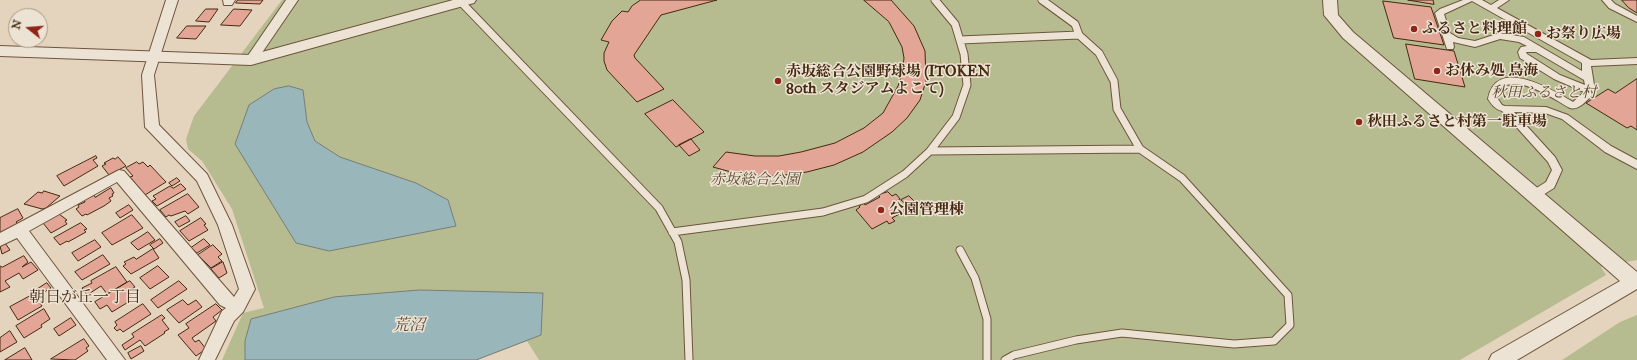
<!DOCTYPE html>
<meta charset="utf-8">
<style>
body{margin:0}
#map{position:relative;width:1637px;height:360px;overflow:hidden;background:#e4d4bd;font-family:"IM FELL Great Primer",serif}
canvas{display:block}
.north{position:absolute;left:8px;top:8px;width:40px;height:40px;box-sizing:border-box;background:#ede3d4;border:1px solid #aa9986;border-radius:50%;rotate:287deg;font-size:11px;font-weight:700;line-height:16px;text-align:center;color:#462911}
.north::after{content:'';display:block;margin:auto;width:14px;height:18px;background:#8f2418;clip-path:polygon(50% 0,100% 100%,50% 72%,0 100%)}
</style>
<div id="map">
<canvas width="1637" height="360"></canvas>
<div class="north">N</div>
</div>
<script>
const context = document.querySelector('canvas').getContext('2d');
context.lineJoin = 'round';
function fillPath(path, color) { context.fillStyle = color; context.fill(path, 'evenodd'); }
function strokePath(path, color, width, dash) { context.strokeStyle = color; context.lineWidth = width; context.lineCap = dash ? 'butt' : 'round'; context.setLineDash(dash || []); context.stroke(path); }
function write(font, color, halo, rows, align = 'center') {
  context.font = font + ' "IM FELL Great Primer","Noto Serif JP",serif'; context.lineWidth = 3; context.setLineDash([]); context.textBaseline = 'middle'; context.strokeStyle = halo; context.fillStyle = color; for (const [text, x, y, turn = 0] of rows) {
    context.save(); context.translate(x, y); context.rotate((+turn || 0) * Math.PI / 180); context.textAlign = isNaN(turn) ? turn : align; if (halo) context.strokeText(text, 0, 0); context.fillText(text, 0, 0); context.restore();
  }
}
fillPath(new Path2D(`
 M282,0H1637V260L1601,267L1606,275L1460,360H539L527,341L477,360H222L243,313L264,308L232,209L202,161L188,149L186,139L194,116Z
 M1637,315V360H1562L1620,322Z`), '#b6bc90');
const water = new Path2D(`
 M289,86L303,90L307,122L315,141L340,157L416,183L448,200L456,226L329,251L296,243L235,144L249,105L274,89Z
 M420,290L543,293L541,335L476,360H245V341L251,319L334,297Z`);
fillPath(water, '#99b6bb');
strokePath(water, '#787e77', 1);
const building = new Path2D(`
 M238,0H263L260,4L236,3Z
 M641,0H717L661,15L634,55L635,58L664,89L637,102L607,70L604,61V53L609,42L601,40L612,21L622,11L628,12L632,6Z
 M864,0H891L914,26L925,51L926,81L920,100L907,118L892,132L863,152L834,165L807,172L777,176L742,175L713,167L726,152L755,156H779L801,152L835,143L864,128L883,113L898,86L902,75L904,58L902,47L889,22Z
 M1408,0H1433L1434,4Z
 M1622,0H1637V13L1629,8Z
 M1383,1L1431,7L1444,45L1394,38Z
 M206,9H218L209,22L196,21Z
 M234,9L252,10L240,26L221,25Z
 M187,26H206L196,39L177,38Z
 M1406,44L1454,51L1465,87L1415,79Z
 M1637,79V130L1631,126L1627,128L1586,103L1608,89L1615,93Z
 M673,100L704,132L676,147L645,114Z
 M691,139L700,150L689,156L679,145Z
 M96,156L97,158L93,160L98,166L64,186L57,176Z
 M118,157L126,166L109,175L102,166L106,164L104,163L113,158L115,159Z
 M137,162L139,164L143,162L148,167L150,165L166,182L145,195L130,177L133,176L126,168Z
 M177,178L180,181L172,186L169,183Z
 M181,184L186,189L157,206L152,201L156,199L153,196L170,186L173,188Z
 M111,188L114,193L112,194L113,196L109,198L111,201L104,206L87,215L86,214L82,216L76,209L79,207L78,205L85,202L84,200L94,195L95,197Z
 M44,191L60,196L46,208L42,209L24,204L38,192L42,193Z
 M888,192L892,196L896,194L900,199L896,201L905,211L892,218L895,221L889,224L887,221L872,229L856,210L860,207L859,206L864,203L865,205L880,197L878,195Z
 M188,194L199,207L188,214L185,211L171,216L169,215L166,217L160,210Z
 M909,196L916,203L909,207L901,200Z
 M129,205L133,210L120,218L116,213Z
 M18,209L23,218L16,222L18,224L0,233V218Z
 M59,214L67,220L65,221L67,224L51,233L43,223Z
 M132,215L143,228L112,245L102,233Z
 M186,216L190,221L179,227L175,222Z
 M201,218L206,224L204,225L208,230L189,241L180,231Z
 M81,223L87,229L84,230L86,232L68,242L67,241L60,245L54,238Z
 M148,232L155,240L138,250L131,243Z
 M160,239L163,243L154,249L150,245Z
 M204,239L210,245L197,253L191,248Z
 M95,240L101,247L78,261L72,253Z
 M5,243L10,250L2,254L0,246Z
 M213,245L222,254L218,257L222,261L211,268L198,255Z
 M153,249L159,258L131,274L123,266L126,264L124,262L134,257L136,259Z
 M103,255L110,264L82,280L75,272Z
 M24,256L28,262L22,267L31,262L38,270L23,279L19,273L5,281L10,287L0,292V266L2,267Z
 M223,262L227,273L219,278L211,269Z
 M158,266L169,277L150,289L140,278Z
 M116,267L127,282L107,294L101,286L87,295L82,288L92,283L91,281Z
 M130,281L135,287L127,292L131,296L127,298L130,301L112,312L107,305L100,309L95,302Z
 M179,281L187,289L158,308L151,300Z
 M47,283L51,288L39,295L36,290Z
 M34,294L42,306L18,320L10,307Z
 M183,300L188,305L196,300L202,307L179,323L167,310Z
 M143,304L151,314L123,332L120,329L117,331L114,328L117,325L115,322Z
 M216,304L222,310L213,317L216,321L192,338L195,342L199,340L206,349L196,356L178,335L189,328L186,324Z
 M44,309L50,319L41,325L42,327L24,338L16,326Z
 M162,315L165,318L162,320L169,329L164,332L165,333L145,346L140,340L125,350L122,345L134,337L132,334Z
 M71,318L76,325L59,336L54,329Z
 M10,331L17,342L0,352V338Z
 M84,339L89,346L86,348L88,351L75,360L51,359Z
 M141,346L144,351L131,359L128,353Z
 M25,348L32,360H5Z`);
fillPath(building, '#e3a595');
strokePath(building, '#462911', 1);
const service = new Path2D(`
 M1042,0L1075,24L1079,35L1099,53L1114,81L1117,109L1140,149
 M461,2L659,208L678,242L686,280L689,360
 M960,40L1079,35
 M930,151L956,117L967,85L964,54L955,24L935,0
 M672,232L823,212L866,199L905,174L930,151L1140,149L1182,178L1288,295L1290,325L1274,341L1234,344L1122,333L1076,340L1014,355L1005,360
 M960,250L975,278L987,319V360`);
const pedestrian = new Path2D(`
 M1463,0H1482L1491,5L1499,0H1509L1497,8L1591,60L1637,58V64L1591,66L1595,91C1589,98 1580,111 1570,108C1551,98 1523,76 1501,87L1498,99L1502,105L1505,106L1546,107L1568,115L1611,146L1637,160V169L1605,152L1562,119L1545,113L1514,112L1555,157L1562,170L1554,188L1538,198H1530L1529,195L1530,192L1546,182L1552,170L1548,162L1502,111C1495,109 1492,105 1488,99C1496,56 1551,89 1573,102L1584,92L1554,79L1520,58L1518,52L1521,47L1527,46L1519,42L1500,39L1475,47L1453,42L1454,47L1453,49H1447L1435,13L1440,9ZM1472,1L1582,63V71L1524,37L1500,33L1475,41L1458,38L1450,33L1444,14ZM1526,52H1536L1584,80L1585,85L1560,75L1527,54Z
 M1602,0H1611L1615,4L1637,16V22L1609,8Z`);
const minor = new Path2D(`
 M166,0H178L154,75L159,125L207,174L232,225L255,289L243,312L234,321L215,360H199L222,311L226,308L220,305L117,182L29,231L125,360H107L17,238L0,246V233L119,170L124,171L234,297L239,289L218,225L197,181L145,127L142,75Z
 M223,0H235L232,5H224Z
 M286,0H298L255,63H247L245,60L247,57Z`);
const tertiary = new Path2D(`
 M453,0H476L474,3L251,65L0,56V46L251,55Z
 M1323,0H1337L1338,15L1353,32L1637,272V289L1517,360H1489L1492,354L1620,281L1343,38L1324,15Z`);
strokePath(service, '#6e543c', 9);
strokePath(pedestrian, '#6e543c', 2);
strokePath(minor, '#6e543c', 2);
strokePath(tertiary, '#6e543c', 2);
strokePath(service, '#ede3d4', 7);
fillPath(pedestrian, '#ede3d4');
fillPath(minor, '#ede3d4');
fillPath(tertiary, '#ede3d4');
for (const [x, y, r, color] of [
 [1414,29,4,"#8f2418"],
 [1538,34,4,"#8f2418"],
 [1437,71,4,"#8f2418"],
 [778,81,4,"#8f2418"],
 [1359,122,4,"#8f2418"],
 [881,210,4,"#8f2418"]
]) { const dot = new Path2D(); dot.arc(x, y, r, 0, 2 * Math.PI); context.fillStyle = color; context.fill(dot); strokePath(dot, '#ede3d4', 1.5); }
write('bold 15px', '#462911', '#ede3d4', [
 ["ふるさと料理館",1422,29],
 ["お祭り広場",1546,34],
 ["お休み処 鳥海",1445,71],
 ["赤坂総合公園野球場 (ITOKEN",786,72],
 ["80th スタジアムよこて)",786,89],
 ["秋田ふるさと村第一駐車場",1367,122],
 ["公園管理棟",889,210]
], 'left');
write('italic 15px', '#5c462a', '#ede3d4', [
 ["秋田ふるさと村",1544,93],
 ["赤坂総合公園",755,180]
]);
write('16px', '#462911', '#ede3d4', [
 ["朝日が丘一丁目",85,298]
]);
write('italic 16px', '#5b4c3c', '#ede3d4', [
 ["荒沼",409,326]
]);
</script>
